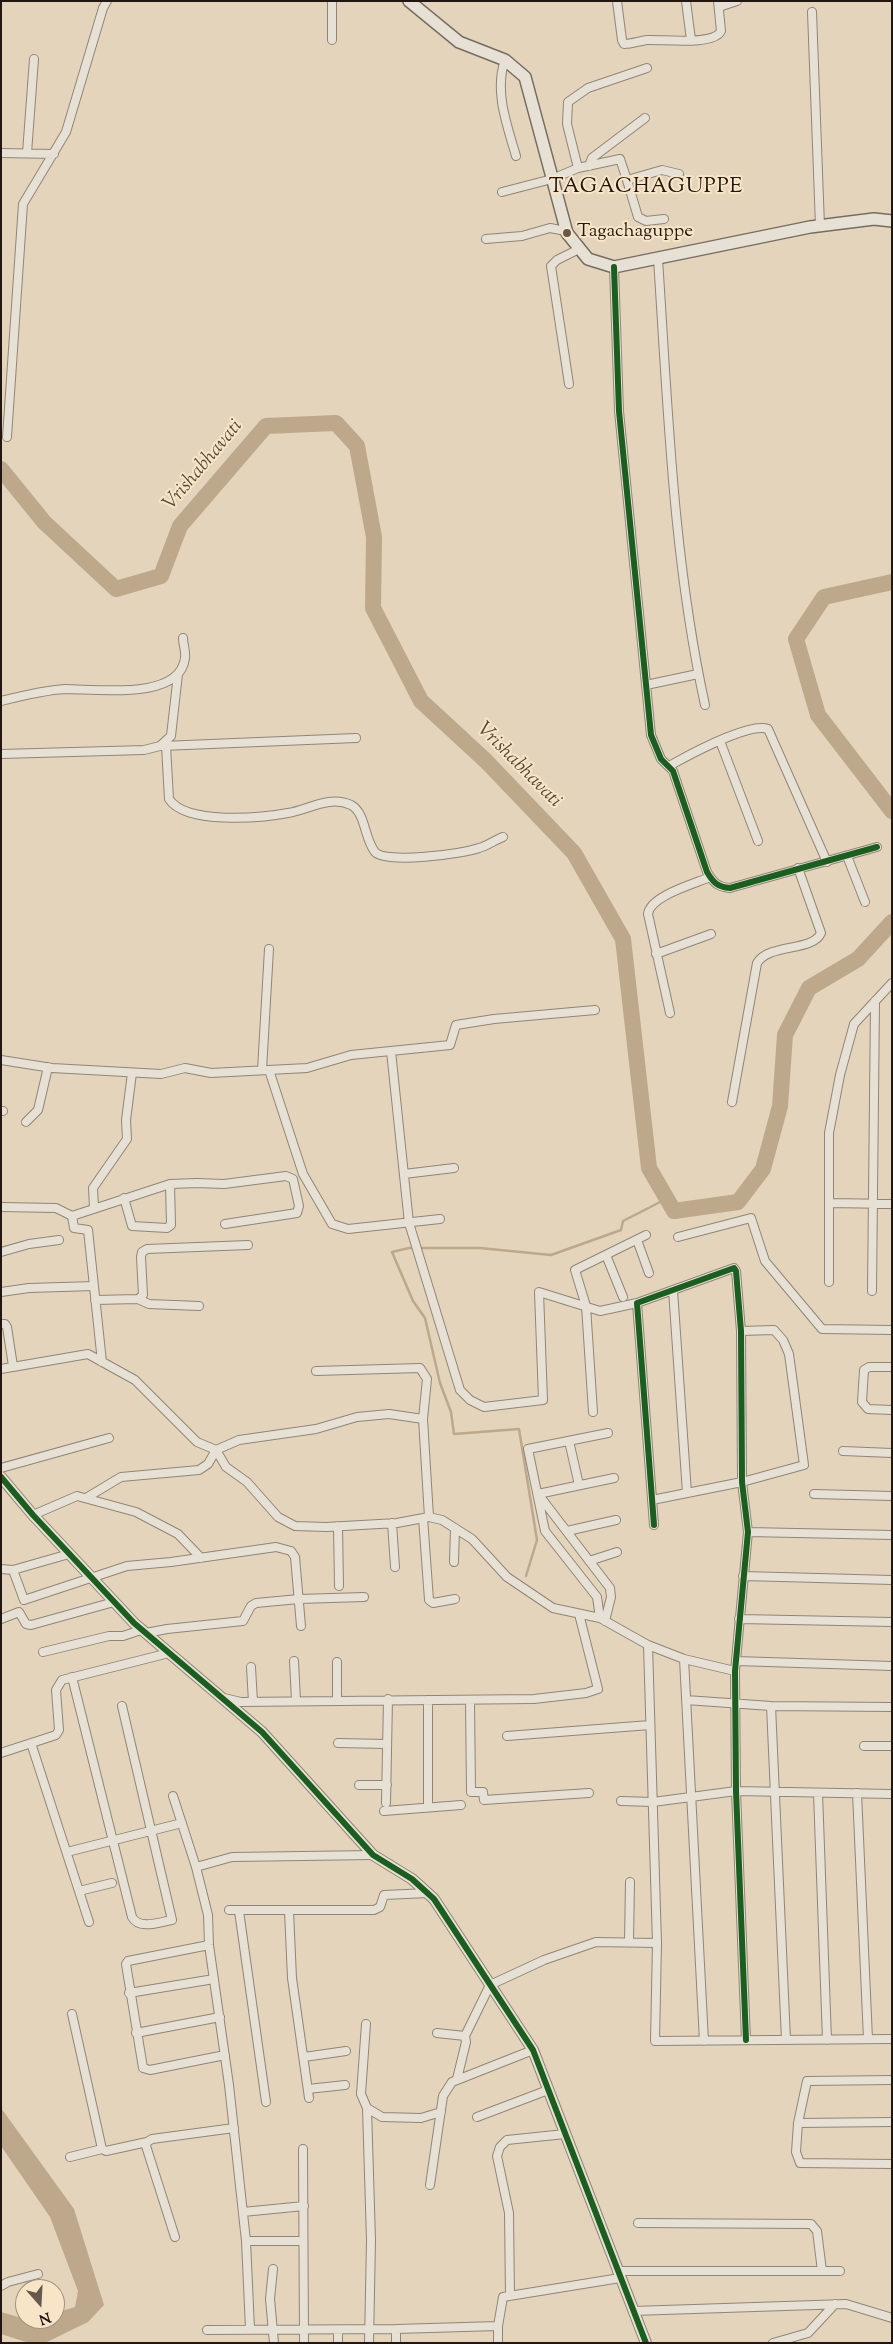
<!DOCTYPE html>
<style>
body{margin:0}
#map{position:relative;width:893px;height:2344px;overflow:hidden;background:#e3d4bb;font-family:"Sorts Mill Goudy",serif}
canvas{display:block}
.frame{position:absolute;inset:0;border:2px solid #221610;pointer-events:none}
.north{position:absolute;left:15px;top:2279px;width:50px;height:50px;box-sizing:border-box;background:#f8e5c8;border:1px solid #a2927e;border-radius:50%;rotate:161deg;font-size:14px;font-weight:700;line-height:20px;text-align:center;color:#221610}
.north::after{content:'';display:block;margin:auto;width:18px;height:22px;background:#66584c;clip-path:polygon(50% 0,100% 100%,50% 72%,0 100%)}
</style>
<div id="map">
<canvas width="893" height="2344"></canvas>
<div class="frame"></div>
<div class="north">N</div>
</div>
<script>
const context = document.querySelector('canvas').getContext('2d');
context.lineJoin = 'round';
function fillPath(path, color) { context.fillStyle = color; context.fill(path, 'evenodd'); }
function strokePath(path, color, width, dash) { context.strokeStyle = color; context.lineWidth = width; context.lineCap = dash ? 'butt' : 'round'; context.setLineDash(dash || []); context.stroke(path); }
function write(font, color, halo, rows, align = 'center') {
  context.font = font + ' "Sorts Mill Goudy",serif'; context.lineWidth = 4; context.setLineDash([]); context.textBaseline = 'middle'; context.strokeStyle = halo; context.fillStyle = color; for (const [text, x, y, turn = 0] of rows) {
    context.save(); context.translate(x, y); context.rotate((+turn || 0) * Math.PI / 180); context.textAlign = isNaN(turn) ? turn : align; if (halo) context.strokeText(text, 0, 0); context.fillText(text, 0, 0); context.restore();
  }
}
fillPath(new Path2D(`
 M1,2108L74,2209L104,2305L88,2322L45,2343H29L1,2334V2312L25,2319H55V2313L75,2307L78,2291L50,2217L1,2146Z`), '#bda88b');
strokePath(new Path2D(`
 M526,1576L537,1540L519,1429L454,1434L451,1412L440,1383L425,1318L413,1301L392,1252L409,1248H480L551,1255L621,1230L623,1221L666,1199`), '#bda88b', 2.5);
strokePath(new Path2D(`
 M1,469L44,522L116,589L161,576L180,526L266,426L336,423L357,446L374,537L373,608L421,701L486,761L574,853L623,939L649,1168L674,1211L738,1202L763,1169L780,1106L785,1035L809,988L858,959L892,922
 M892,582L824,597L796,639L818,715L892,811`), '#bda88b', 16);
const minor = new Path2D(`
 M332,1V40
 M617,1L622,40L624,44C632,44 639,41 647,40C662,39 714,46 721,31L718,1
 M686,1L691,40
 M719,7L737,1
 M812,12L820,226
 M505,60C494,91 507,125 516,156
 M1,153L54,154
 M27,153L34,59
 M589,166L592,158L645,118
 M578,168L620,159L627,180L662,170L679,174
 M627,180L638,217L646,221L664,219
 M502,192L552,179L578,168L567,124L568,102L588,88L647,68
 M486,239L522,236L550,228L566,231
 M658,259C668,409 673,559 705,705
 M614,267L619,411L651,735L661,759L673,771L707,872C713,882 717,887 730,888L877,847
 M569,384L551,266L557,260L579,249
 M7,437L23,204L66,132L103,8L107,1
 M646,685L698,674
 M1,701C21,696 45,690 65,689C96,689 180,701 185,658C186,652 183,644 183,638
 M720,741L758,841
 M162,746L356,738
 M166,746L169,799C186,825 261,818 288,813C308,810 329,795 351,805C366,813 364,839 375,852C385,864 463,854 479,848C487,846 495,840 503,837
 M1,754L144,750L160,746L171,736L178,674
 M669,766C687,756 749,722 768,729L827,862
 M847,856L865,902
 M656,954L711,934
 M670,1013L648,914C650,896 694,884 710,877
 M391,1051L409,1223L460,1390L470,1400L484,1407L543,1400L539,1292L600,1311L637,1303
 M1,1060L52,1068L161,1074L185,1068L211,1073L307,1068L351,1055L450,1045L456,1025L494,1019L595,1010
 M262,1070L269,949
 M269,1070L303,1174L332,1224L348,1229L440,1219
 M732,1102L757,963C769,943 813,952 821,933L798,868
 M1,1111H3
 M26,1122L38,1110L48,1067
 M404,1174L454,1168
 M124,1198L132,1226L167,1228L171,1225L170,1184
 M829,1203L892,1204
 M1,1207L56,1208L72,1216
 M94,1208L93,1188L127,1139L126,1120L132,1073
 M678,1237L751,1218L765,1261L822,1329L892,1330
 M637,1240L649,1273
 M1,1252L29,1244L59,1240
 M606,1255L623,1297
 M829,1282V1133L840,1075L854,1024L892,983
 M673,1290L687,1493
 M872,1291L875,1001
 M1,1292L29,1288L94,1286
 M138,1299L149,1304L199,1306
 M95,1300L138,1299L143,1295L141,1257L142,1252L147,1249L248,1245
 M1,1324H5L7,1327L13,1366
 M102,1362L88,1230L74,1228L72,1216L170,1184L197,1183L224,1184L286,1176L293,1179L299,1206L297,1213L225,1224
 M892,1367H869L864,1370L862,1402L868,1409L892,1410
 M1,1369L88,1354L135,1380L197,1442L216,1450L226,1467L247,1482L278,1517L295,1526L326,1527L397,1523L429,1517L442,1520L472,1539L507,1577L553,1608L600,1618L648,1645L684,1659L735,1671
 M316,1371L420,1368L427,1379L423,1419
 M593,1412L586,1306L575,1270L646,1235
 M569,1441L579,1485
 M843,1451L892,1453
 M1,1468L109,1438
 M814,1494L892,1496
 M86,1498L121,1477L199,1470L208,1464L216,1450L239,1440L316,1429L357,1417L389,1414L423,1419L429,1517
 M652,1500L742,1482L804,1465L789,1354L783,1340L774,1330L741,1331
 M33,1515L77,1496L136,1512L178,1534L201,1558
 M423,1518L429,1600L433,1603L455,1599
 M392,1523L395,1567
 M654,1525L637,1303L734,1268L736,1271L741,1331L742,1482L748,1532L735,1671L736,1791L746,2040
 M338,1526L339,1586
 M567,1531L616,1520
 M748,1532L892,1535
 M69,1554L13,1570L24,1600L127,1566L171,1562L276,1547L291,1551L295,1557L301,1626
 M589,1561L617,1552
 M454,1562L455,1528
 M1,1569L13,1570
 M743,1576L892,1580
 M600,1618L597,1597L545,1531L528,1449L608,1433
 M1,1619L19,1612L26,1624L31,1625L114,1602
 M739,1619L892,1622
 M605,1621L611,1597L610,1588L538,1494L614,1478
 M146,1633L167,1629L243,1621L251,1606L256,1603L299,1599L364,1597
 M648,1645L657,1943L655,2041L892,2039
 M43,1652L109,1636H123L141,1630
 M684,1659L704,2041
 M294,1661L296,1701
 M736,1661L892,1666
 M337,1662V1700
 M251,1667L253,1702
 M72,1677L132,1917C139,1930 160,1922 172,1920L122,1706
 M224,1698L241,1702L534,1699L586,1693L598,1689L579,1614
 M428,1700V1807
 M470,1700L471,1792H483L484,1800L589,1793
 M686,1700L771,1706L892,1707
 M771,1706L786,2040
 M507,1736L650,1725
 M31,1743L89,1922
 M338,1743L387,1744
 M864,1746H892
 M1,1753L56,1735L59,1730L56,1690L62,1680L169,1653
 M359,1785H387
 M818,1793L827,2040
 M857,1793L868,2039
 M173,1796L196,1867
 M621,1801L653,1802L736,1791L892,1794
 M386,1803L388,1699
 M384,1811L461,1805
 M67,1852L182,1823
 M79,1891L112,1883
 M229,1910H374L380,1907L384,1895L428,1893
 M239,1911L266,2102
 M289,1911L292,1978L309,2098
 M629,1942L630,1882
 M209,1945L128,1961L126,1964L143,2068L150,2070L225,2055
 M129,1993L214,1979
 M72,2014L102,2149L106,2151L147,2142
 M366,2024L361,2094L367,2108L371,2240L369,2343
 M136,2033L220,2017
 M437,2033L465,2036L466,2042L457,2079
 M465,2036L490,1985L544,1960L596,1942L657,1943
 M304,2057L346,2051
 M892,2080L807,2081L798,2123L892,2122
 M308,2089L345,2085
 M367,2108L382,2117L421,2118L441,2112
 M477,2117L548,2090
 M798,2123L796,2152L800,2163L892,2164
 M303,2149L304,2343
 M70,2157L102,2149
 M430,2185L443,2096L452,2082L533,2050
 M243,2212L304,2206
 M638,2223L811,2224L817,2231L822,2271
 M175,2237L146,2146L147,2142L152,2139L234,2128
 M246,2241H303
 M273,2269L270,2299L274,2343
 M617,2271H840
 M1,2286L8,2282L38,2274
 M510,2296L509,2213L497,2156L500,2147L507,2140L565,2134
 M633,2311L846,2304L892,2318
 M250,2329L246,2241L229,2085L209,1945L208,1915L196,1867L232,1857L373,1855
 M396,2329V2343
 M207,2330L396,2329L498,2326
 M338,2330V2343
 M498,2343V2326L503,2297L620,2278
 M773,2343L808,2333L835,2304`);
const tertiary = new Path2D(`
 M1,1477L33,1515L134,1623L262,1732L373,1855L412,1879L434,1899L533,2050L646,2343`);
const secondary = new Path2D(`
 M409,1L459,42L505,60L525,77L567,233L588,259L614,267L810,227L874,219L892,221`);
strokePath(minor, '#908677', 10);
strokePath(tertiary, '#908677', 12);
strokePath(secondary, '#766d60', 14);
strokePath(minor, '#e7e0d4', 8);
strokePath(tertiary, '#e7e0d4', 10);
strokePath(secondary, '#e7e0d4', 11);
strokePath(new Path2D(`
 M614,267L619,411L651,735L661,759L673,771L707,872C713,882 717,887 730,888L877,847
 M1,1477L33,1515L134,1623L262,1732L373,1855L412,1879L434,1899L533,2050L646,2343
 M654,1525L637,1303L734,1268L736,1271L741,1331L742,1482L748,1532L735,1671L736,1791L746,2040`), '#1b5e20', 6);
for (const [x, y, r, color] of [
 [567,233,5,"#66584c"]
]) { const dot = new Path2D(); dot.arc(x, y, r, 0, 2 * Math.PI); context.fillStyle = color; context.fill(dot); strokePath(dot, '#f8e5c8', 2); }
write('19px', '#221610', '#f8e5c8', [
 ["Tagachaguppe",577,233]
], 'left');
write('italic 20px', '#5a4939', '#f8e5c8', [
 ["Vrishabhavati",204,466,-50],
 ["Vrishabhavati",518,766,45]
]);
context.letterSpacing = '1px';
write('21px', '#221610', '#f8e5c8', [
 ["TAGACHAGUPPE",646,188]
]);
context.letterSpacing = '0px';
</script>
